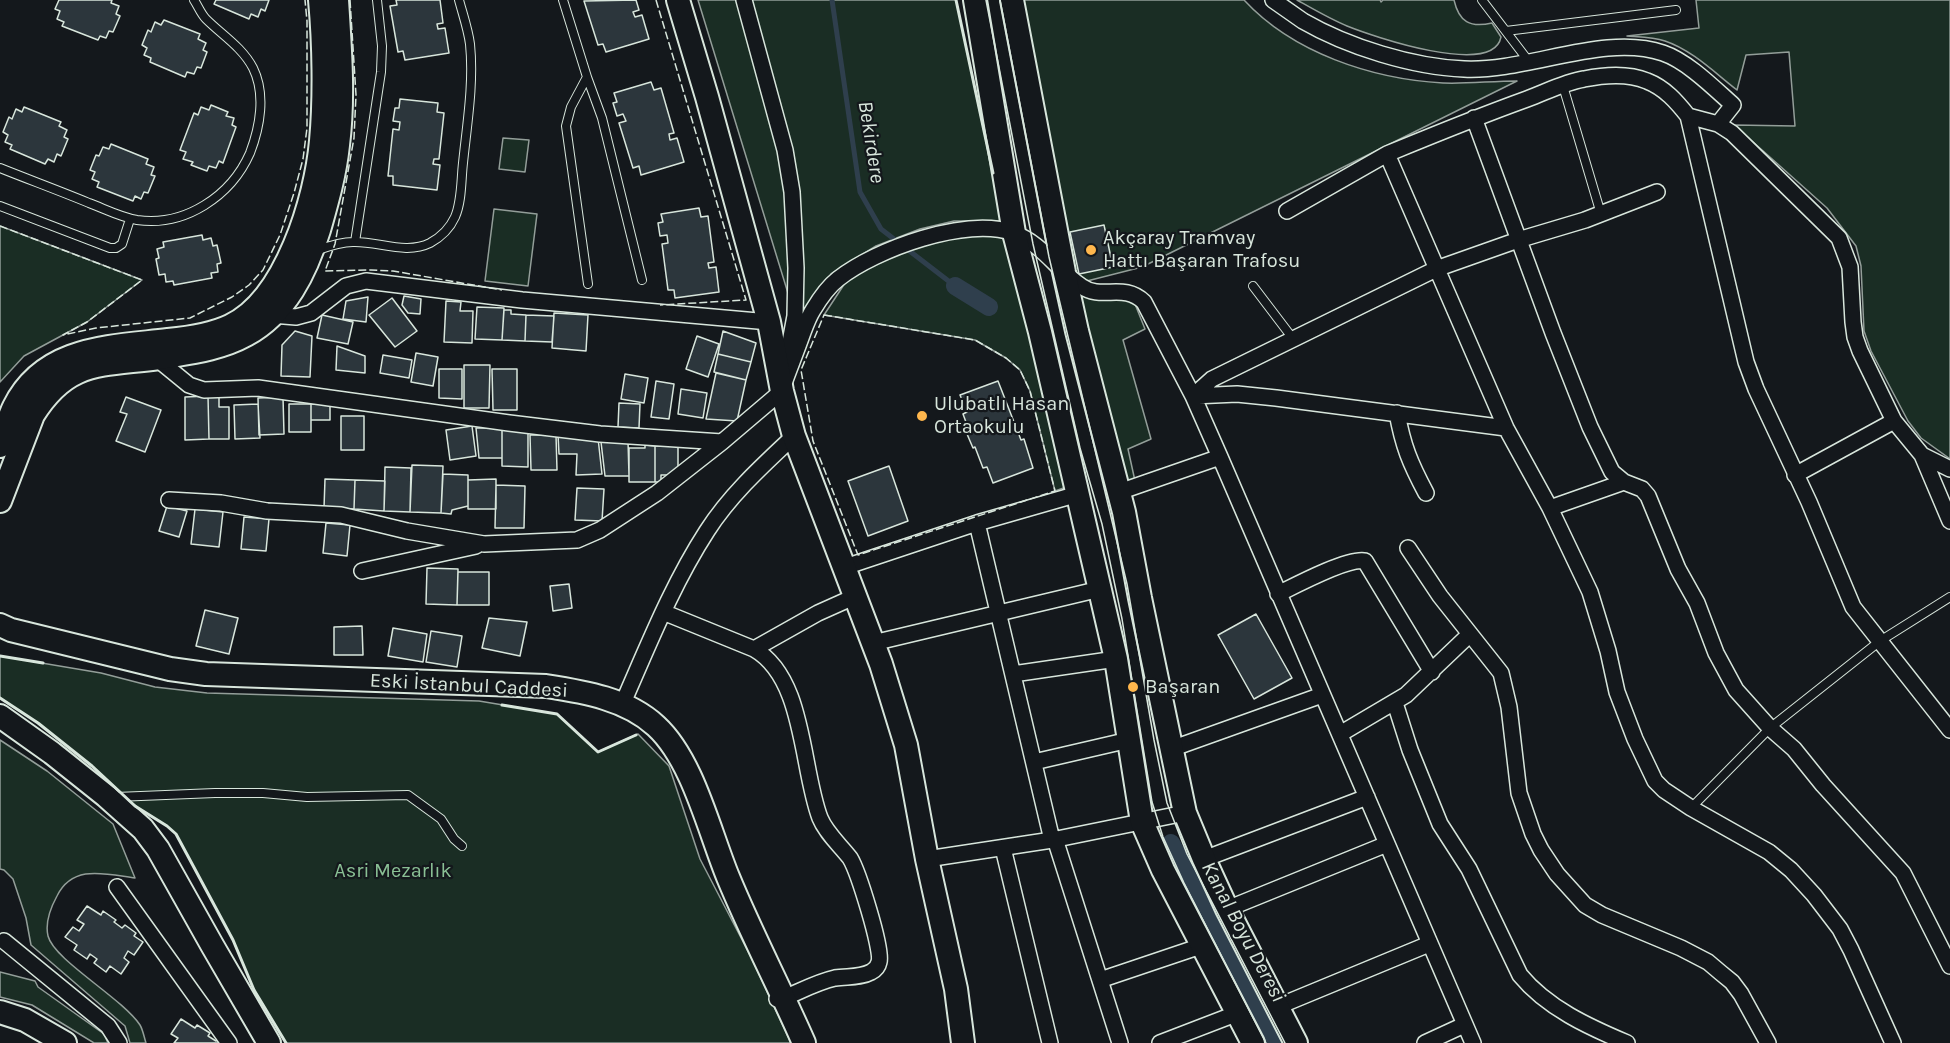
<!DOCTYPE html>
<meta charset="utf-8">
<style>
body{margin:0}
canvas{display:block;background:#14181c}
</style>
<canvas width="1950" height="1043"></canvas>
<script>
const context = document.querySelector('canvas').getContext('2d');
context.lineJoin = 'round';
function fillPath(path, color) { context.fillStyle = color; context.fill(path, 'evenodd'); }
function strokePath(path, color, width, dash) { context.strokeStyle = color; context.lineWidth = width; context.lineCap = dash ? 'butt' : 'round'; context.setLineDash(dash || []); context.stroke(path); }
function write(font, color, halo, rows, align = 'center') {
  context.font = font + ' Karla,sans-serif'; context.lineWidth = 4.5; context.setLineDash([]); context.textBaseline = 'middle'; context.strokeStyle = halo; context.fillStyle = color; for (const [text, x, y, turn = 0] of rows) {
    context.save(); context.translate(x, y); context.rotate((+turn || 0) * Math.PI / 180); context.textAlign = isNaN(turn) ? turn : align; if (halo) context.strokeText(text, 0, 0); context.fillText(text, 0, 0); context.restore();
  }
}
const green = new Path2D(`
 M698,0H956L1003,221H954L920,229L876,246L831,274L811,312L795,316Z
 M1022,0H1244C1293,53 1372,79 1443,83C1467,84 1492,81 1517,81L1142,267L1087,281L1068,270Z
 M1297,0H1380L1381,2L1383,0H1454C1459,22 1470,28 1492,23L1501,37C1493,78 1372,36 1347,26C1330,19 1313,9 1297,0Z
 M1696,0H1950V459L1921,438L1908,421L1871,351L1864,331L1861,266L1856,246L1827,208L1734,125L1795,126L1789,52L1746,55L1737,90C1715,73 1692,50 1665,41C1653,37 1640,37 1627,36L1699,28Z
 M503,138L529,140L525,172L499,169Z
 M494,209L537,214L528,286L485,281Z
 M0,226L142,280L87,322L24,356L0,382Z
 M950,236H1009L1072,485L1055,491L1030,391L1020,370L1006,358L975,340L824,315L845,283L880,259Z
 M1080,295C1092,300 1118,298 1133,299L1145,329L1123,340L1151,439L1128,449L1135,481L1121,485Z
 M0,656L101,673L155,687L207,693L479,701L557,714L598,752L638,734L669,766L700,859L751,957L791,1043H286L254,990L233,940L176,834L167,826L135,806L92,766L38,723L0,698Z
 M0,740L47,771L113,824L135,878C105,874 73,864 57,896C51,907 45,923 48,936C54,960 122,998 140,1025C143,1030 144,1037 146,1043H130L125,1026L31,945L26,918L13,879L4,870L0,869Z
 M0,972L35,981L38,987L104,1034L108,1043H94L32,1005L0,997Z`);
fillPath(green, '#1a2d24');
strokePath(green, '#939e99', 1.5);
strokePath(new Path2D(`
 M832,0L860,192L881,229L955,286`), '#2f3f4d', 5);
strokePath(new Path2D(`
 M955,286L989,307
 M1171,843L1276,1043`), '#2f3f4d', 18);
const building = new Path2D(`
 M59,0H112L111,3L119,6L116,14L120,16L113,32L109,31L106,38L100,36L98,40L62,26L64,22L57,19L60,11L55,9Z
 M216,0H269L265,11L261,9L258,17L251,14L249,19L214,4Z
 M396,0H440L443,23L437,24L438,29L445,28L449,53L405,60L403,51L398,52L390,6L397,5Z
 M636,0L639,10L633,12L635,17L642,15L649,39L606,52L603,44L598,45L584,1Z
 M164,20L200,34L198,39L206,43L203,50L207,52L201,68L197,67L194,74L187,72L185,77L150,62L151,58L144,55L147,48L142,45L148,30L151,32L155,22L161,25Z
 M651,82L654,90L661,88L674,133L669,134L670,140L677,138L684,162L641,175L639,166L633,168L619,123L626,121L623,114L617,116L613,103L617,102L614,93Z
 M400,99L438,103L437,112L444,113L439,159H434L433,164L440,165L437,190L393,185V176H388L393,129L399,130L400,122L393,121L395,108H399Z
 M211,105L228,112L226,116L234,118L232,125L236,127L223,163L219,161L216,168L209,166L207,171L191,165L193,162L183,159L186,152L180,150L194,113L198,115L201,107L209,110Z
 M24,107L61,122L59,126L67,130L64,137L68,139L61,156L57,154L54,162L48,159L45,164L10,149L12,145L5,142L8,135L3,132L9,117L12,119L16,109L22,112Z
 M111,144L148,159L146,164L154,167L151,175L155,176L148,193L144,192L141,199L135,196L133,201L97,187L99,182L92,179L95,172L90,170L96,155L99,156L103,147L109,149Z
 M699,208L701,217L708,216L714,262L708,263L709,268L716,267L719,292L675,298L674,290H668L662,244L668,243L667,235L660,236L658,223L663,222L661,214Z
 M1104,225L1113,267L1079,274L1070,232Z
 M202,235L203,240L211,238L213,246L217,245L221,263L217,264L218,272L211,273L212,278L174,285L173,281L166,282L165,274L159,275L156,259L159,258L157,249L164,247L163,242Z
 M404,296L421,299L420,314L408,313L402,305Z
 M368,297L366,322L343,319L346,301Z
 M392,298L417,331L395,347L369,315Z
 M446,301L461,302L460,311H473L472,343L444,342Z
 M477,307L504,308L502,340L475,339Z
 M504,310H511V314L526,315L525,341L502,340Z
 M554,313L588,315L586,351L552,348Z
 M322,315L353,322L348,344L317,338Z
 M526,315L554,316L552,342L525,341Z
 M295,331L312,336L310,377L281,376L282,345Z
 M723,331L756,343L751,362L718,354Z
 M697,336L719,344L708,377L686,369Z
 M337,346L365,356V373L336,370Z
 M416,353L438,357L433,386L411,382Z
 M718,354L751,362L746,380L714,372Z
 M383,355L412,360L409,378L380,373Z
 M464,365H490L489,408H464Z
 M439,369H462V399L439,398Z
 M492,369H517V410H493Z
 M716,373L746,380L737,421L706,419Z
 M625,374L648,378L644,403L621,399Z
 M656,381L674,384L669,419L651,417Z
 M998,381L1021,440L1024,439L1033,468L993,483L987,467L983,468L975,447L973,448L967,434L970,433L963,414L967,412L960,395Z
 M681,389L707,393L703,418L678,414Z
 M208,396L209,439L185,440V397Z
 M208,396H219V407H229V439H209Z
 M126,397L161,410L145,452L116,441L127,414L120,412Z
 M283,397L284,434L259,435L258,398Z
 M619,403L640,404L639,428L618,427Z
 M258,404L260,438L235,439L234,405Z
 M289,404H311V432H289Z
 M311,404H330V420H311Z
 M341,416H364V450H341Z
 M472,426L476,456L450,460L446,430Z
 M476,428H502V458H479Z
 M502,430H528V467L502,466Z
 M530,435H556L557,470H531Z
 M558,435L598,438L602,474L576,475L577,454H559Z
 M628,441L629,476H605L601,442Z
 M645,445L655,446V482H629V448H645Z
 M655,446H678V475H661V482H655Z
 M412,465L443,466L441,513L410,512Z
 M889,466L908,521L868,536L848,481Z
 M385,467L411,468L410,512L384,511Z
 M443,474L468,475V506L452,510L451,514L441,513Z
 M325,479L355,480L354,509L324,508Z
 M496,479V509H468V480Z
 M355,480L385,481L384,511L354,509Z
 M496,485L525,486L524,528H495Z
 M577,488L604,489L602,521L575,520Z
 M167,506L187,511L179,537L159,531Z
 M195,509L223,512L219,547L191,544Z
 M244,517L269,519L266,551L241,549Z
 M326,523L350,525L347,556L323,553Z
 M427,568L458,569L457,605L426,604Z
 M458,572H489V605H457Z
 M569,584L572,608L553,611L550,586Z
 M205,610L238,618L229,654L196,646Z
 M1256,614L1292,678L1254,699L1218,635Z
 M489,618L527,622L520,656L482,648Z
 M362,626L363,655H334V627Z
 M393,628L427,634L423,662L388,656Z
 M431,631L462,636L457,667L426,662Z
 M87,906L101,915L103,911L116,920L114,922L122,928L125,925L136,933L134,936L143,942L134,955L128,951L124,958L129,962L121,974L110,966L106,972L94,963L97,959L90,954L87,959L74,950L77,945L65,937L73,927L79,931L84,924L77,920Z
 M181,1019L195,1028L197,1025L210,1033L208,1036L216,1041L218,1038L225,1043H174L178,1038L171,1034Z`);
fillPath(building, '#2c363c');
strokePath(building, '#d8e6dc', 1.5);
const lane = new Path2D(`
 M563,0L587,77L571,107L566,126L588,284
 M1482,0L1530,63
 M1506,31L1676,10
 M587,77L602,118L642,280
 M1563,86L1601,214
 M0,168C30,180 60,191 89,203C105,209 120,217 137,220C185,227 231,196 250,153C260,127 266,94 253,68C242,47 222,35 206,19C201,14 198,6 194,0
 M0,206L110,248H116L122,244L130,219
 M355,242L381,72L382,46L377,0
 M318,250C329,246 341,242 353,242C378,241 406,255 430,243C441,237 450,228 455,217C462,201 461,180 463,163C467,124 474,83 470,44C468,29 463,15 459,0
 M1253,286L1294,340
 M116,797L215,793H263L307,797L408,795L441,819L454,839L462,846
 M1691,808L1770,728L1880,641L1950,597`);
const street = new Path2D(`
 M744,0L785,150L792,192L796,268L795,316L788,353
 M1273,0C1283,7 1293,14 1303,21C1348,47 1413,67 1464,69C1528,72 1604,33 1663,53C1687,61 1714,88 1733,105L1718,124
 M1688,116L1718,124L1732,133L1839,238L1850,267L1853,322L1855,337L1860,351L1894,421L1922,455L1950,521
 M1474,118L1553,333L1590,427L1612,472L1624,482L1642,489L1648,496L1678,569L1697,603L1716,653L1736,690L1770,728L1794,749L1823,785L1903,873L1950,966
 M1287,211L1387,154
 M272,315L296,317L311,313L346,286L366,281L522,300L769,322
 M156,358L189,385L204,390L258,388L509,423L600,434L722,442
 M783,386C789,369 796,352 802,335C805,327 808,318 813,310C819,300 829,286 838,279C876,249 967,216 1013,233C1042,243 1057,270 1081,286C1102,301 1123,282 1144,302L1193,396L1220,457L1473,1043
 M1193,396L1212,379L1436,269L1518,240L1585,220L1657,192
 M1193,396L1237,394L1276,398L1506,428
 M1397,413C1403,446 1410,463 1426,493
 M1922,455L1950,469
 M1795,475L1894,421
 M1119,492L1220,457
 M169,500L221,503L267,511L341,515L407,531L484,544L577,540L600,530L657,493L722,442L782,391L783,383
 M1550,508L1624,482
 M977,523L1052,840
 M1408,548L1440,596L1501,673L1509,707L1519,793L1533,834L1541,850L1557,874L1585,905L1602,915L1681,948L1708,962L1721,973L1732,982L1741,994L1768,1043
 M845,567L977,523L1078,494
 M362,571L476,546
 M1278,594C1294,586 1349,557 1365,561L1432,672
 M663,612L754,649C805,678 801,768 820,818C826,833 840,845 850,858C858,871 883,950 879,962C878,967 875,970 871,972C860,978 847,976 835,978C817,982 801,991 784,998L777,999
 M873,643L1100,589
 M754,649L818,613L856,596
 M1013,674L1116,659
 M1395,703L1410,750L1440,824L1469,869L1520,975C1547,1008 1589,1027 1627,1043
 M622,705C648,646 672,585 707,531C730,495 763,465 794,436
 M1340,734L1406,695L1469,635
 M1171,749L1322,695
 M1034,762L1129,740
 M1055,839L1120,1043
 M1003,848L1050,1043
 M927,859L1052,840L1185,813
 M1204,859L1367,797
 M117,887L229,1043
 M1227,909L1387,844
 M4,941L108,1026L119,1043
 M1100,980L1201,946
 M1279,1006L1429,944
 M1160,1043L1238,1013
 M1425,1043L1464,1025
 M1893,1043L1851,950L1840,929L1814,895L1791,870L1769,852L1691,808L1664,790L1655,781L1635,739L1617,692L1608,651L1590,592L1550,508L1506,428L1387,154C1433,135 1480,116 1527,99C1546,92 1565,82 1584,79C1604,75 1628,73 1647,81C1665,88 1677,102 1688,116L1746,362L1756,389L1809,502L1853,607L1950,730`);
const secondary = new Path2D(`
 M678,0L707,97L769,322L782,391L794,436L881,664L906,745L927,859L956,989L963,1043
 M975,0L1014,233L1040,332L1116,659L1142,822L1163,870L1253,1043
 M1012,0L1064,272L1077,331L1124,512L1140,598L1185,813L1204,859L1227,909L1296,1043
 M0,446C5,433 8,419 14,407C44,346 111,347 168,340C189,338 211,335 230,326C286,300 316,198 321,141C325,98 324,43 320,0
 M0,501L33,415C68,359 101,366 159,358C188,353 219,350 246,335C286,313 306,272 319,230C327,202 335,174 338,145C344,98 340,48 337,0
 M0,625L11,630L170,669L206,674L546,686C585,692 627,699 656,726C693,760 709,831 728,877C751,933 780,988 804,1043
 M0,716L52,753L106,796L143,829L158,849L212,945L269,1043
 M0,1012L25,1020L65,1043`);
strokePath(lane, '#d8e6dc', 10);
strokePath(street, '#d8e6dc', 18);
strokePath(secondary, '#d8e6dc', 26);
strokePath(lane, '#14181c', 8);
strokePath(street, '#14181c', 15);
strokePath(secondary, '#14181c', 22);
strokePath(new Path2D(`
 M986,0L1033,244L1080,448L1102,524L1122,619L1152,802L1163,837L1184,883L1266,1043
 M1000,0L1049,257L1127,584L1154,740L1167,803L1187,854L1285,1043`), '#d8e6dc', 1.5);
strokePath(new Path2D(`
 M350,0L356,95L354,138L335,244L325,271L371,270L393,271L502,290
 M656,0L746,300L660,305
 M0,226L142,280L87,322L63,335L96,328L190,318L232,297L249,285L263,270L280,235L294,193L303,159L307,128V21L305,0
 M824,315L975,340L1006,358L1020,370L1030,391L1055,491L858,555L813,441L801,370Z`), '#d8e6dc', 1.5, [8, 3]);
strokePath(new Path2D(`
 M956,0L993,173
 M0,656L43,663
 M0,698L38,723L92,766L135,806L167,826L176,834L233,940L254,990L286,1043
 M502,705L557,714L598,752L636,735`), '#d8e6dc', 3);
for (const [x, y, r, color] of [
 [1091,250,6,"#ffb74d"],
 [922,416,6,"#ffb74d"],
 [1133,687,6,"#ffb74d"]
]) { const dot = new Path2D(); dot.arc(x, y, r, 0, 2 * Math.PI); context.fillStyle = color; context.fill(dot); strokePath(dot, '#14181c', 2); }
write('20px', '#d8e6dc', '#14181c', [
 ["Akçaray Tramvay",1103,238],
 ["Hattı Başaran Trafosu",1103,261],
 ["Ulubatlı Hasan",934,404],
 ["Ortaokulu",934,427],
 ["Başaran",1145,687]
], 'left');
write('20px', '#d8e6dc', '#14181c', [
 ["Eski İstanbul Caddesi",469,686,3]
]);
write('20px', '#8ac095', '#14181c', [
 ["Asri Mezarlık",393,871]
]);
write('italic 21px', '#d8e6dc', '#14181c', [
 ["Bekirdere",871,142,81],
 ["Kanal Boyu Deresi",1243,932,62]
]);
</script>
